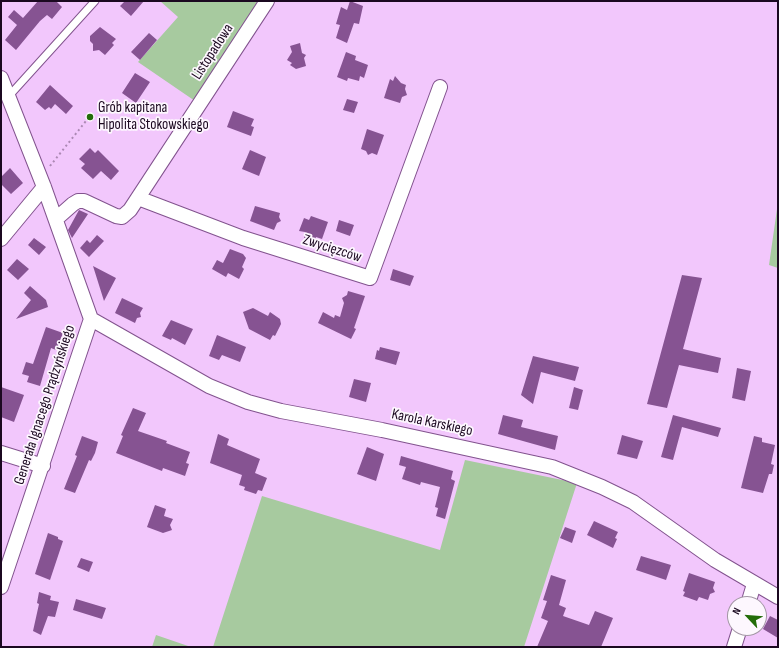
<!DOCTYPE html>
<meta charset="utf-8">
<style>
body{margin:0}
#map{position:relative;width:779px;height:648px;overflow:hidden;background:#f2c7fc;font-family:"Sofia Sans Condensed",sans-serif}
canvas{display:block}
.frame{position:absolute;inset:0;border:2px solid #1b0820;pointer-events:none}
.north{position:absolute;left:727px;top:596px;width:40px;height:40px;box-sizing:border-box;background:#fdf7fe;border:1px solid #a397a5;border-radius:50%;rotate:296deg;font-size:11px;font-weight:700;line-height:16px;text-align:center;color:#1b0820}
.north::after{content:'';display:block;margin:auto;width:14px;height:18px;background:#236c09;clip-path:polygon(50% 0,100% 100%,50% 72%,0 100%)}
</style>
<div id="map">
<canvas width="779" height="648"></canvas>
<div class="frame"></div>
<div class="north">N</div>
</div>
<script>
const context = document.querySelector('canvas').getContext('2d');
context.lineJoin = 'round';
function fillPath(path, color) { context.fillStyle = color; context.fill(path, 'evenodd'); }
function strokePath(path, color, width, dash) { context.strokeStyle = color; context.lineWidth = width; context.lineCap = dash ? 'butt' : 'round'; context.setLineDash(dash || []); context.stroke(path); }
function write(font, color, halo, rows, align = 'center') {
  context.font = font + ' "Sofia Sans Condensed",sans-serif'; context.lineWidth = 3.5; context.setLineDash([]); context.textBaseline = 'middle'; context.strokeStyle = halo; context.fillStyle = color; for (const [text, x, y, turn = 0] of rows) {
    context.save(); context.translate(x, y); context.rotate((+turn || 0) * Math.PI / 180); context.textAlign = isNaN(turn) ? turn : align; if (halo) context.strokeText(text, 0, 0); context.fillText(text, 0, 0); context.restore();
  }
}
fillPath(new Path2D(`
 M160,1H261L195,101L138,62L178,17Z
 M778,202V268L769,265Z
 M465,460L577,483L524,647H213L262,496L440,550Z
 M156,635L191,647H152Z`), '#a7ca9f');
fillPath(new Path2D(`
 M38,1H56L62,7L52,19L47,15L40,21L16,50L5,40L17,25L8,17L14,10L23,18Z
 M125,1H144L131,16L120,6Z
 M350,1L363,6L359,24L354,23L347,43L336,38L340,25L336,24L341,7L347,10Z
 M100,27L116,39L112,43L114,45L105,55L99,50L93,51V44L90,41V36Z
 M149,33L157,40L140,60L131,52Z
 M300,43L302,53L306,55L304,58L306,66L296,69L290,65L292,63L287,60L292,52L290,46Z
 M346,52L356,56L355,60L368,65L364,78L360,76L359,81L348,78L347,81L337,77Z
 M135,73L150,82L136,103L122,93Z
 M395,76L401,83L406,85L405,89L407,95L402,97L400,103L384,98L390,79L393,81Z
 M50,85L73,106L66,114L55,104L51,109L49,107L45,110L36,102Z
 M347,99L358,102L354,113L343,110Z
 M233,111L254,119L251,126L254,127L251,136L227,127Z
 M367,129L384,135L377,155L372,153L368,155L366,151L361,149Z
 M90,148L95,153L98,150L119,171L111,180L101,171L93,179L81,168L85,164L79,159Z
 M250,150L266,157L259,176L242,169Z
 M10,168L23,183L11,194L1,184V177Z
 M255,206L280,213L279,217L281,221L277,223L274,230L250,221Z
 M79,210L88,214L72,238L68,230Z
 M311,216L328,222L322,239L316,237L314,241L304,238L305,232L299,231L304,218L309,220Z
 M339,220L354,225L350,236L336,231Z
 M97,235L104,241L89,257L80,248L87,240L90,243Z
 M34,238L46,247L39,255L28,245Z
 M230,249L243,254L246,258L242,267L244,269L239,279L228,273L226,277L212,269L217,260L223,263Z
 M17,259L29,269L18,280L7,270Z
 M93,266L116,278L104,301Z
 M393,269L414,276L410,286L390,280Z
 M682,275L702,278L683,349L721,358L718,373L679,365L667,408L647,404Z
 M30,286L46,300L48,307L16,319L31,300L24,293Z
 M348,291L365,296L354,328L356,329L351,339L318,323L323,312L334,318L335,315L340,317L344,303L342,298L347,295Z
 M122,298L143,308L140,313L141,317L137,318L135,323L115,313Z
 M253,308L268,316L270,312L280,319L281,324L275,336L273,335L270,340L249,329L243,312Z
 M171,320L193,329L185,345L172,338L171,340L162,336Z
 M46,327L63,333L56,350L51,348L40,386L27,382L29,376L22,374L26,362L33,364Z
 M217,335L246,347L240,362L222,355L219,360L209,356Z
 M380,347L400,352L396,365L375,359L377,350L379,351Z
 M533,356L579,367L575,381L541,372L533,404L521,395Z
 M737,368L751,371L745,401L732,398Z
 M354,379L371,383L366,402L349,397Z
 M1,387L24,395L14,422L1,417Z
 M574,387L583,390L578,410L569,408Z
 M133,408L146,413L138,431L167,441L166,443L190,452L186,463L189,464L185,476L163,468L162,471L116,453L123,436L121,435Z
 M503,415L523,420L521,427L558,436L555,450L498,434Z
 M673,415L721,428L718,437L682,427L673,460L661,457Z
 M218,434L229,439L227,445L260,459L255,473L267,478L262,491L258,490L256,494L244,490L245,487L239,485L242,475L210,463Z
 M622,435L643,441L637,459L617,454Z
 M82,436L98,442L95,453L91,461L89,460L75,493L64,489L77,456L75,455Z
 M754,436L762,438V442L775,445L771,464L774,465L772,474H769L763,493L741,488Z
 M367,447L384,454L376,481L357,474Z
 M401,456L453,471L451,479L455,481L445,519L436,516L438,508L435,507L440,487L421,482L420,485L402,479L406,467L399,465Z
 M155,505L166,509L164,516L173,519L170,525L172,530L163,533L147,527Z
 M594,521L618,532L615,538L617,539L613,548L587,535Z
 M565,527L576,531L572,543L560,538Z
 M48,533L58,537V539L63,541L50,580L35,574Z
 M641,556L671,565L666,580L636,570Z
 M81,558L93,562L89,572L77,567Z
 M689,573L715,582L713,588L715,592L710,594L708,600L699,597L697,601L683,596L685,592L683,591Z
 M551,575L566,580L559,605L566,608L563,616L589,625L595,611L613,618L601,647H537L548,621L541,618L547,601L543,600Z
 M39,592L51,596L50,600L59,602L55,617L48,616L41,635L33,631L39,604L37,603Z
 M76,599L106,608L102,619L73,610Z
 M770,616L778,620V638L763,629Z`), '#865392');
const service = new Path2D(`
 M8,97L95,1`);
const minor = new Path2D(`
 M1,78L44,187L91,319L1,587
 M138,198L243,238L370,278L440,87
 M56,219L73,204L78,201H84L116,216L122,217L130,210L267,1
 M1,239L44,187
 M91,319L209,386L248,402L281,411L382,430L552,467L602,487L633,502L715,560L778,597
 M1,453L43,466
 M748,604L754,584
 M734,647L740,628`);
strokePath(service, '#82538e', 9);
strokePath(minor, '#82538e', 16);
strokePath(new Path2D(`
 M50,166L86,121`), '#ac89b4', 2, [2, 3]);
strokePath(service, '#fff', 7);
strokePath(minor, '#fff', 14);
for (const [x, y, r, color] of [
 [90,117,4,"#236c09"]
]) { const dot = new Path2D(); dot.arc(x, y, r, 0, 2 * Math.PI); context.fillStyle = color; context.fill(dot); strokePath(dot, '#fdf7fe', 1.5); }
write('15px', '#1b0820', '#fdf7fe', [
 ["Listopadowa",213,52,-57],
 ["Zwycięzców",332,249,18],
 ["Generała Ignacego Prądzyńskiego",45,405,-72],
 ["Karola Karskiego",432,423,12]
]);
write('15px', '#1b0820', '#fdf7fe', [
 ["Grób kapitana",98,108],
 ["Hipolita Stokowskiego",98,125]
], 'left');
</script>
